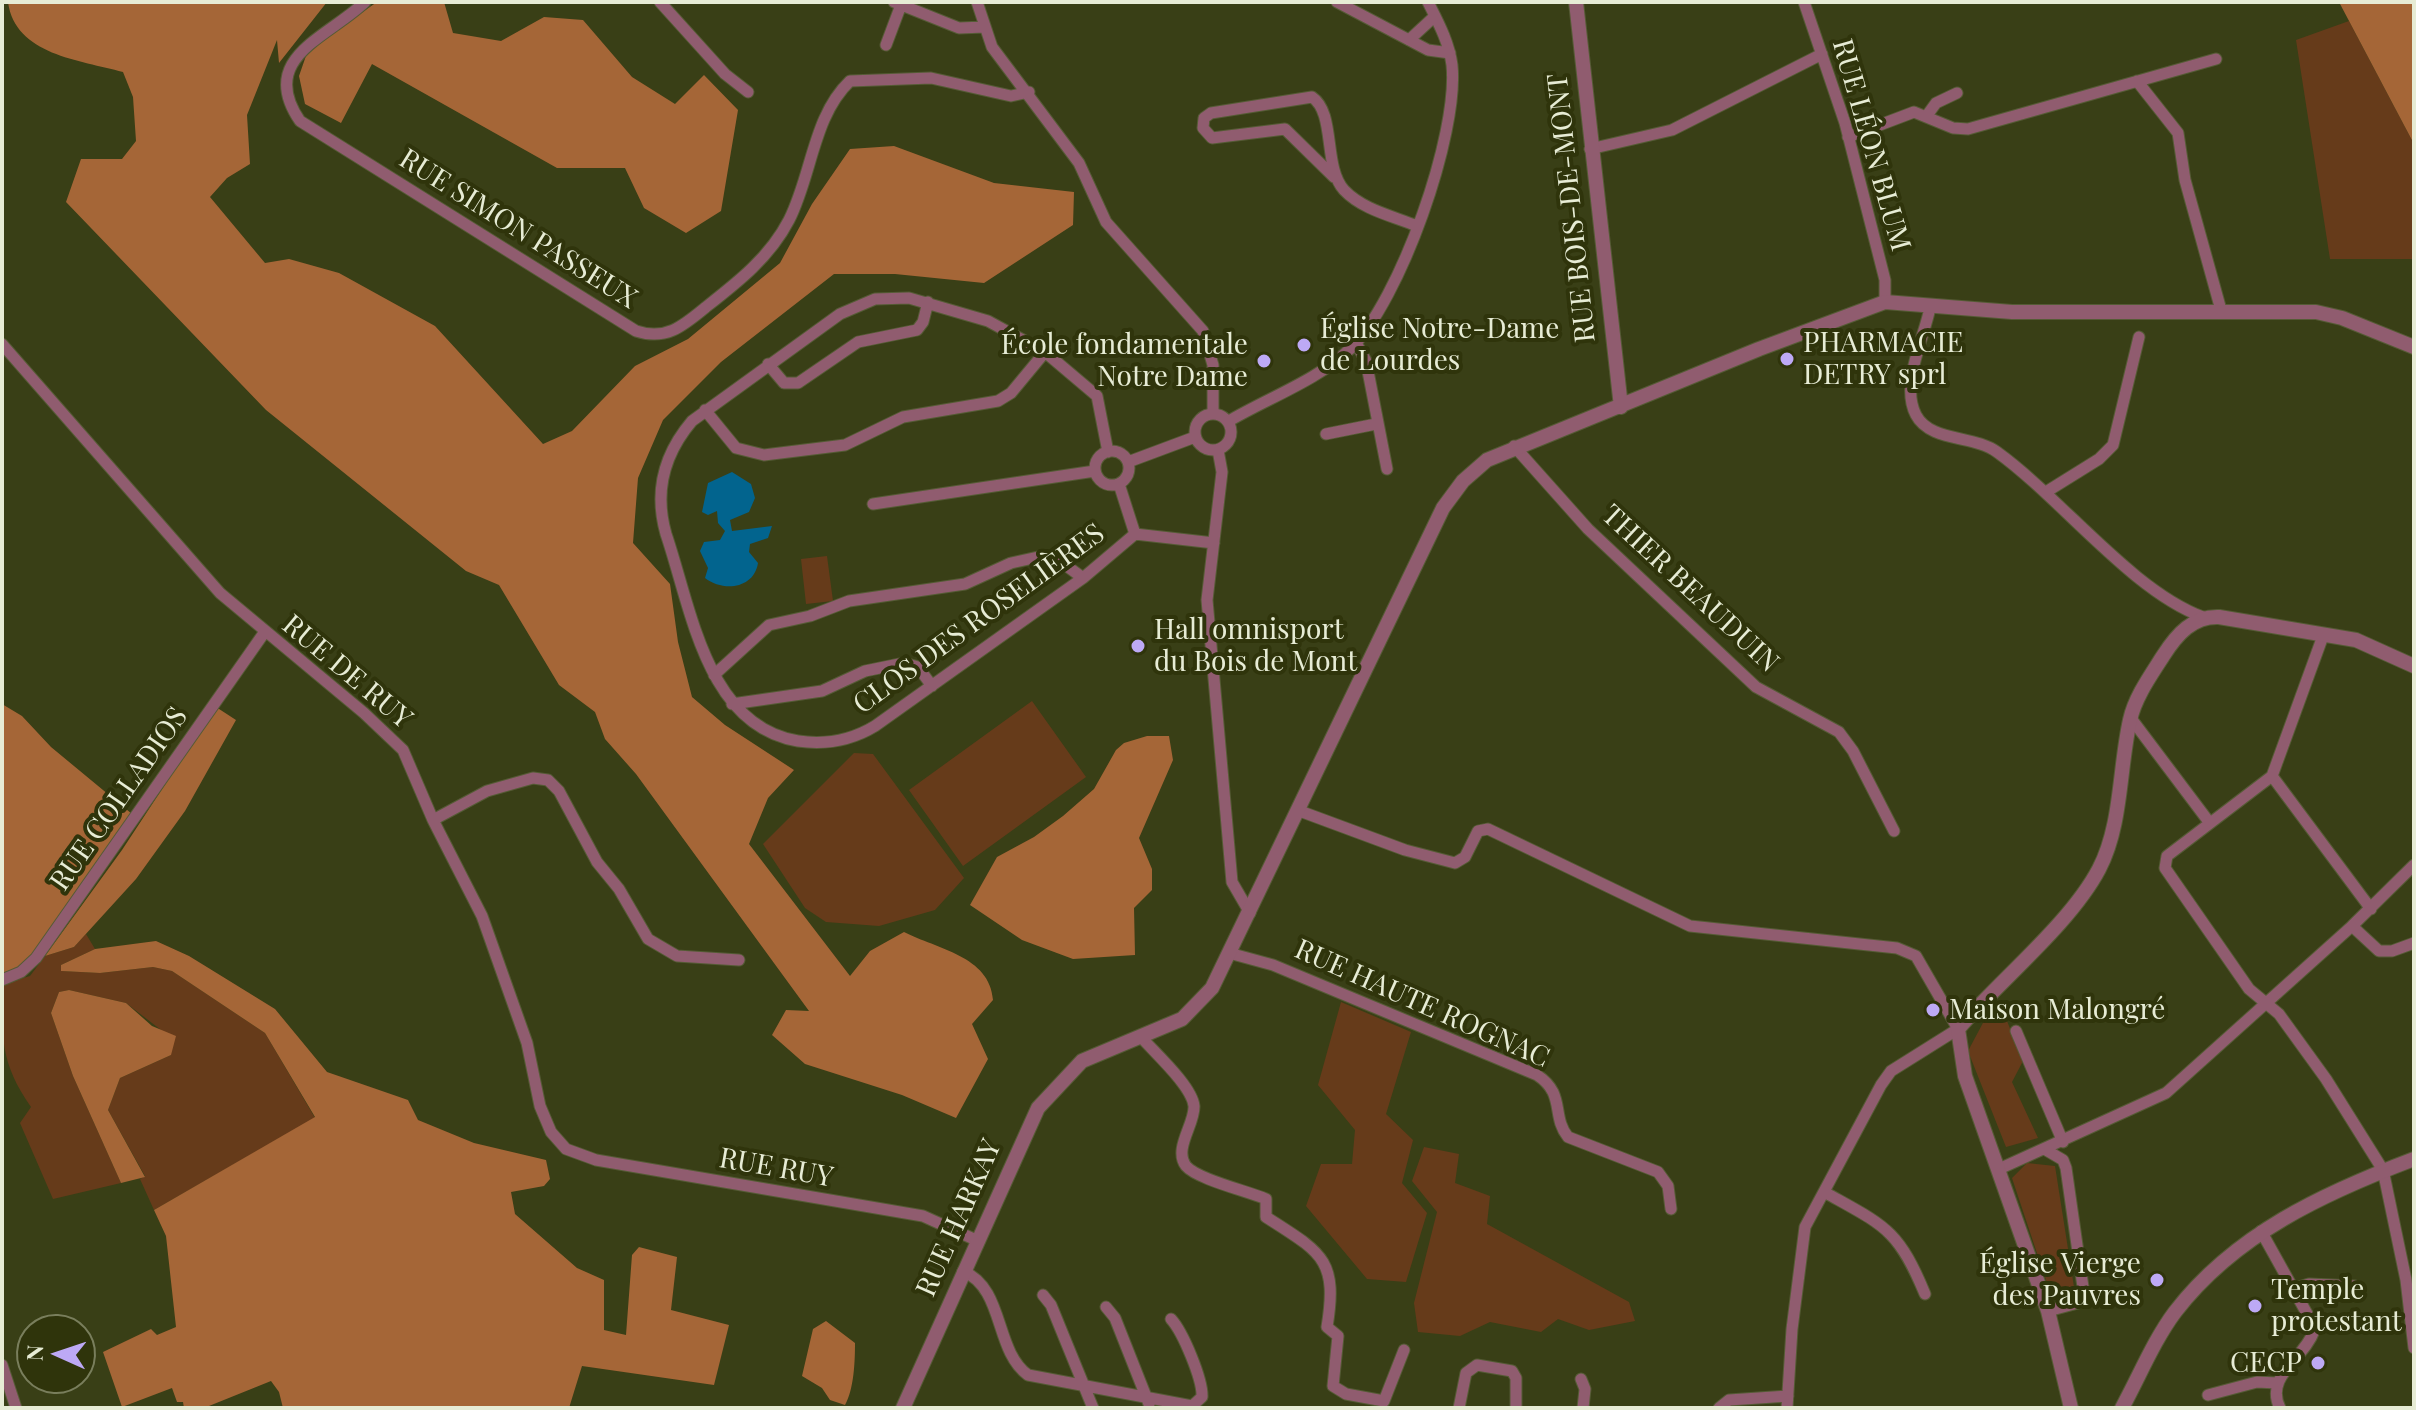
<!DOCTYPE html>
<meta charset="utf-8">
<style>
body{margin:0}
#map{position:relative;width:2416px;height:1410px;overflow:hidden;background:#393f16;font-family:"Playfair Display",serif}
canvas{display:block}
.frame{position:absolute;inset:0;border:4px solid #e7ecd5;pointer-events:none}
.north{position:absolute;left:16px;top:1314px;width:80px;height:80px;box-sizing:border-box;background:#2f340b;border:2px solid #797e5c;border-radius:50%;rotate:273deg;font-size:22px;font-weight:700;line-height:32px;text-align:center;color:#e7ecd5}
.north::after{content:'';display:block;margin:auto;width:28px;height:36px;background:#bda9f5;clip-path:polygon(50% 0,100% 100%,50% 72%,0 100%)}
</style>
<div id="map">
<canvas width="2416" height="1410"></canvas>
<div class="frame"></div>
<div class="north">N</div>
</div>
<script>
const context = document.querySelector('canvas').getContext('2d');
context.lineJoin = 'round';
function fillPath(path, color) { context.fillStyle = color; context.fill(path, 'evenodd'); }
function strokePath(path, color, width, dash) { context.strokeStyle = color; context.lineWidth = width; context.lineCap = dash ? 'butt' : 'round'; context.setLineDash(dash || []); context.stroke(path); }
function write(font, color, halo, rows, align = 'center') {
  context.font = font + ' "Playfair Display",serif'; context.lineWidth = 8; context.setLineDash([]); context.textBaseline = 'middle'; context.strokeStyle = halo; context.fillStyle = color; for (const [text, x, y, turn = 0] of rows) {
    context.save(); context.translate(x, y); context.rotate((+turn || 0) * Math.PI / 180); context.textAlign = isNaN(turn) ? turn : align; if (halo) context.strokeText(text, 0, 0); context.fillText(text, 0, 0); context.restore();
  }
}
fillPath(new Path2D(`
 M2349,21L2414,144V259H2330L2296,40Z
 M827,556L833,601L806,604L801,559Z
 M1032,701L1086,777L963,866L909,790Z
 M854,753L873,754L964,878L935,910L879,926L826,922L805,908L763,844Z
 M86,934L95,949L61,965V971L100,973L153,967L172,971L265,1033L315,1118L154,1210L140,1179L145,1176L108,1110L120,1078L171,1055L165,1033L126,1003L69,990L59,992L51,1013L73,1076L121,1183L53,1199L20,1123L31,1107C0,1062 2,1039 2,984L30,976L45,956L74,947Z
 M1341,1002L1411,1032L1386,1114L1413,1140L1402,1183L1427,1213L1406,1282L1367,1279L1306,1206L1321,1164H1352L1355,1130L1318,1085Z
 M1992,1006L2007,1021L2023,1061L2012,1082L2038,1138L2006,1147L1968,1051Z
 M1424,1147L1459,1154L1455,1183L1490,1196L1487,1224L1629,1302L1635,1321L1589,1330L1558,1319L1541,1332L1490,1322L1460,1336L1418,1332L1414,1303L1437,1212L1412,1181Z
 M2027,1163L2055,1166L2074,1287L2049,1289L2012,1178Z`), '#663b1a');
fillPath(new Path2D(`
 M8,2H327L279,63L277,40L247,115L250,164L227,178L210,197L265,263L289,259L339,273L435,326L543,444L572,431L635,366L688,339L780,263L812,204L850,149L894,146L994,183L1074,192L1073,225L984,283L895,274H834L721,362L663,420L638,478L633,543L670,584L678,642L692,697L725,725L794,770L768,798L749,844L850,976L870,951L904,932C937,949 990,956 993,1000L972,1024L988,1059L956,1118L902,1095L805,1064L772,1035L786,1010L809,1011L636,774L605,739L595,712L559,685L499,585L466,571L266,410L66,202L81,159H122L136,141L133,97L123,72C80,60 15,55 8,2Z
 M377,2H444L453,33L501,41L544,17L583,20L632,77L675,104L704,75L738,110L721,211L686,233L644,208L625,168H557L372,64L341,123L305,104L299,76L308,50Z
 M2339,2H2414V144Z
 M2,704L22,716L51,747L132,814L30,960L2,976Z
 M216,707L236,720L185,811L136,879L74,947L45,956L122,850Z
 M1147,736H1169L1173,760L1139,838L1152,869V890L1134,908L1135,955L1073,959L1022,940L970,905L997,857L1034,837L1063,816L1094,789L1116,750L1124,743Z
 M156,941L189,956L275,1009L327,1072L408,1100L418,1120L474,1143L546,1160L550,1179L544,1186L511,1192L515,1214L577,1268L604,1280V1330L626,1335L632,1255L639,1247L677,1257L671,1310L729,1325L714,1385L582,1366L569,1408H283L279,1392L271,1381L204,1408H184L183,1402H177L172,1388L122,1407L103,1352L151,1329L157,1335L176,1327L166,1236L154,1210L315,1117L265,1033L172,971L153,967L100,973L61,971V965L95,949Z
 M69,990L126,1003L152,1026L176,1036L171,1055L120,1078L108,1110L145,1177L121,1183L73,1076L51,1013L59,992Z
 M826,1321L855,1343C855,1362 854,1389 845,1405L830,1400L822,1388L802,1376L813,1329Z`), '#a56637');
fillPath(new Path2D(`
 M732,472L751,484L755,498L749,512L730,520L732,531L772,526L768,538L750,544L749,552L758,563C754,589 723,592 705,578L708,568L700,551L704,542L720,540L725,531L718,523L717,511L708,515L702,512L708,483Z`), '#02648e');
const minor = new Path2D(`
 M365,2C327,38 257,58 300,121L636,331C666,341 683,326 706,307C738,282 770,257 789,220C812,175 813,116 850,81L931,78L1011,96L1029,92
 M660,2L725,74L748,92
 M894,2L959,28L985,27
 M977,2L992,47L1079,163L1106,222L1203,331L1213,365V413
 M1337,2L1428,50L1450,53
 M1804,2L1845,123L1885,280V302
 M1409,40L1435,16
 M886,45L901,5
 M2137,81L2178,133L2185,180L2221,310
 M1928,114L1936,103L1957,93
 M1848,137L1914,112L1953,128L1968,129L2216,59
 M1590,149L1672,130L1822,54
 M1334,177L1285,129L1212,138L1203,128L1204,118L1211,113L1312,97C1336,113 1323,167 1344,190C1363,210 1393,216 1417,226
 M1930,308C1924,338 1900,385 1916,415C1930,442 1974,435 1997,452C2062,499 2132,591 2203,617
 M1356,343L1366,361L1387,469
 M2,344L220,593L364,713L403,750L433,820L482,916L527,1043L540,1106L551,1132L566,1149L596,1160L923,1216L976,1240
 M768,364L784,383H798L858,342L917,330L923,322L928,302
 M705,410L736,448L764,455L845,445L903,417L998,401L1011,393L1045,352
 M1195 432a18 18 0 1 1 36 0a18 18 0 1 1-36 0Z
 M1229,421C1268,398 1318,380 1350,349C1400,301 1459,134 1452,65C1449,42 1438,22 1428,2
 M1326,434L1376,424
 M1514,446L1588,529L1756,687L1839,732L1853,751L1894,831
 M1218,450L1222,472L1207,600L1232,882L1250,913
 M1095 468a17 17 0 1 1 34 0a17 17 0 1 1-34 0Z
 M1108,452L1097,396L1045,352L988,321L909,298L875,299L840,314L692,421C664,454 654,492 666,534C691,607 706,726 798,741C825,745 852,740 875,726L1083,578L1135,534
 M1128,462L1195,437
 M1119,484L1135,534L1214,543
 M2046,492L2099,459L2113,445L2139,337
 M873,504L1095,471
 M714,675L769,625L810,616L849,601L965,584L1011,563L1038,557L1060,561L1083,578
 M732,704L822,691L865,671L904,663L918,667L932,686
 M2130,717L2209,822
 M2272,776L2167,856L2165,868L2249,989L2279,1014L2326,1079L2383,1170L2406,1280L2414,1348
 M2272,776L2371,909
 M2272,776L2323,636
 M1297,810L1405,850L1455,863L1465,857L1478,831L1488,829L1690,926L1897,948L1916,956L1958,1029L1891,1071L1881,1085L1805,1227L1792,1329L1787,1408
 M433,820L487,791L533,778L548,780L559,791L597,862L619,889L648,939L677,956L739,960
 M2352,926L2379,951H2392L2414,943
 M1229,953L1273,965L1537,1075C1566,1094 1551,1116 1568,1137L1658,1172L1668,1186L1671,1209
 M2,980L21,972L36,958L264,633
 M2016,1031L2063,1142
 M1141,1037C1154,1052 1192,1086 1194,1106C1195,1124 1173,1149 1186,1166C1197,1179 1247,1191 1266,1199V1217C1322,1253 1338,1259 1327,1327L1338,1336L1333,1386L1346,1394L1384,1401L1404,1350
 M2046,1150L2063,1160L2066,1168L2085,1301L2048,1311
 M1999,1169L2166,1093L2352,926L2414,865
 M1826,1193C1885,1226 1898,1229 1925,1294
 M2261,1231L2310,1319L2314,1331C2304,1359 2264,1376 2280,1408
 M963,1271C1005,1289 994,1350 1028,1375L1192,1406L1202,1397C1203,1380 1183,1332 1171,1319
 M2293,1289L2309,1284L2355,1286
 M1043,1295L1051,1305L1093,1408
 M1106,1307L1115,1318L1149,1404
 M2,1365L16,1408
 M1581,1379L1585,1389L1583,1408
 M2208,1395L2257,1382L2277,1383
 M1459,1408L1466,1373L1477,1365L1512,1371L1516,1378V1408
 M1719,1408L1729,1400L1788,1396`);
const tertiary = new Path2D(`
 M1576,2L1621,407
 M903,1408L1038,1108L1082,1061L1182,1019L1212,988L1443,508L1463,481L1487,460L1759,349L1885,302L2012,312H2316L2342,318L2414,347
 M2071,1408L2048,1311L1965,1076L1958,1029C2000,980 2070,924 2099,869C2122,825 2119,769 2130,720C2135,697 2151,675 2163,656C2177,634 2193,616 2219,617L2356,640L2414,666
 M2122,1408C2139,1377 2154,1340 2175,1312C2235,1234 2324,1193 2414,1159`);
strokePath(minor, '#555b35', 13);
strokePath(tertiary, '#555b35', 16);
strokePath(minor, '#905c6f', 11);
strokePath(tertiary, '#905c6f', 14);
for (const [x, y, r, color] of [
 [1304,345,8,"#bda9f5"],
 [1787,359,8,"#bda9f5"],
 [1264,361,8,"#bda9f5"],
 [1138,646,8,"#bda9f5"],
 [1933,1010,8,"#bda9f5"],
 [2157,1280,8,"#bda9f5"],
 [2255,1306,8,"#bda9f5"],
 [2318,1363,8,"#bda9f5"]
]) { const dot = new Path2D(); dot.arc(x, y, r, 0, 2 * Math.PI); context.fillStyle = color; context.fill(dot); strokePath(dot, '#2f340b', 3); }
write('28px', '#e7ecd5', '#2f340b', [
 ["RUE LÉON BLUM",1871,145,74],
 ["RUE BOIS-DE-MONT",1572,208,-96],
 ["RUE SIMON PASSEUX",518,229,32],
 ["THIER BEAUDUIN",1690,589,43],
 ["CLOS DES ROSELIÈRES",979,619,-36],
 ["RUE DE RUY",347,672,40],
 ["RUE COLLADIOS",119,799,-55],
 ["RUE HAUTE ROGNAC",1422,1004,24],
 ["RUE RUY",776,1168,10],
 ["RUE HARKAY",959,1218,-66]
]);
write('28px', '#e7ecd5', '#2f340b', [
 ["Église Notre-Dame",1320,329],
 ["de Lourdes",1320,361],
 ["PHARMACIE",1803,343],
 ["DETRY sprl",1803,375],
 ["École fondamentale",1248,345,"right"],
 ["Notre Dame",1248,377,"right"],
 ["Hall omnisport",1154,630],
 ["du Bois de Mont",1154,662],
 ["Maison Malongré",1949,1010],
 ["Église Vierge",2141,1264,"right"],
 ["des Pauvres",2141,1296,"right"],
 ["Temple",2271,1290],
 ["protestant",2271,1322],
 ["CECP",2302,1363,"right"]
], 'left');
</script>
